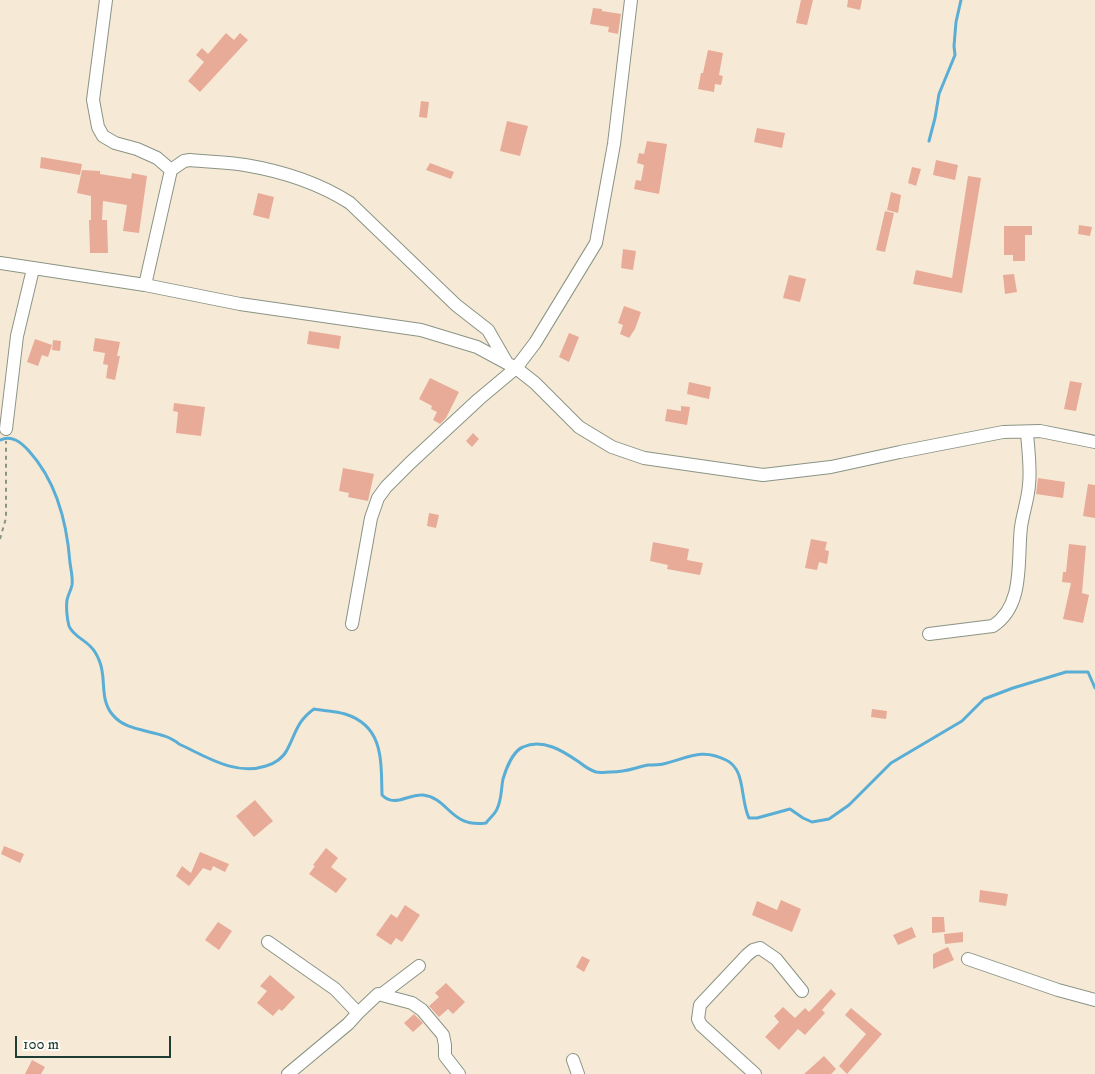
<!DOCTYPE html>
<style>
body{margin:0}
#map{position:relative;width:1095px;height:1074px;overflow:hidden;background:#f6ead6;font-family:"IM FELL DW Pica",serif}
canvas{display:block}
.scale{position:absolute;left:15px;top:1036px;width:156px;height:22px;box-sizing:border-box;border:2px solid #1f3d34;border-top:0;padding-left:6px;font-size:15px;line-height:18px;white-space:nowrap;color:#1f3d34;-webkit-text-stroke:4px #fdfcf7;paint-order:stroke}
</style>
<div id="map">
<canvas width="1095" height="1074"></canvas>
<div class="scale">100 m</div>
</div>
<script>
const context = document.querySelector('canvas').getContext('2d');
context.lineJoin = 'round';
function strokePath(path, color, width, dash) { context.strokeStyle = color; context.lineWidth = width; context.lineCap = dash ? 'butt' : 'round'; context.setLineDash(dash || []); context.stroke(path); }
function fillPath(path, color) { context.fillStyle = color; context.fill(path, 'evenodd'); }
strokePath(new Path2D(`
 M929,141L935,118L939,94L955,55L954,46L956,22L961,0
 M0,440C12,435 21,442 29,451C57,482 67,523 70,563C71,570 73,578 72,585C71,590 68,595 67,600C66,607 67,619 69,626C73,636 84,639 91,647C94,650 97,655 99,660C107,677 99,698 112,714C128,735 161,728 179,744C207,757 235,776 266,766C274,764 283,758 287,750C296,733 297,721 314,709C324,711 335,711 345,714C384,726 381,761 382,795C395,808 407,794 423,795C449,798 450,828 486,823C489,819 495,814 497,809C502,799 501,788 503,779C506,769 513,751 523,747C543,738 563,751 579,762C584,766 590,770 596,772C600,773 606,772 611,772C628,772 633,768 648,765C653,765 658,765 663,764C686,759 701,747 726,760C746,769 740,800 749,818H757L790,809L803,818L812,822L829,819L849,805L891,763L962,721L984,699L1013,688L1066,672H1088L1095,688`), '#5aaed6', 3);
fillPath(new Path2D(`
 M801,0H813L807,25L796,23Z
 M848,0H862L860,10L847,7Z
 M593,8L602,9V11L621,14L618,34L608,32L609,27L590,24Z
 M226,33L234,40L240,33L248,40L200,92L188,81L204,62L196,55L202,48L208,54Z
 M708,50L723,53L719,75L723,76L721,85L715,84L714,92L698,89L701,73H703Z
 M421,101L429,102L427,118L419,117Z
 M507,121L528,126L520,156L500,151Z
 M757,128L785,133L782,148L754,142Z
 M647,141L667,144L659,194L634,189L636,180L641,181L644,165L637,163L639,153L644,154Z
 M41,157L82,164L80,175L40,168Z
 M936,160L958,165L955,180L933,175Z
 M430,163L454,172L451,179L426,170Z
 M912,167L921,169L916,186L908,183Z
 M82,170L100,171V174L131,179L132,173L147,176L139,233L123,231L127,205L103,201L102,220H107L108,253H90L89,220H91V196L77,193Z
 M968,176L981,178L962,293L913,284L916,270L952,278Z
 M891,192L901,195L898,213L887,210Z
 M258,193L274,197L269,219L253,215Z
 M885,211L894,213L885,252L876,250Z
 M1079,225L1092,227L1090,236L1078,234Z
 M1004,226H1032V235H1025V261H1013V255H1004Z
 M623,249L636,251L633,270L621,268Z
 M1014,274L1017,292L1005,294L1003,275Z
 M789,275L806,279L800,302L783,298Z
 M624,306L641,312L635,329L629,338L620,334L623,325L618,323Z
 M309,331L341,336L339,349L307,344Z
 M569,333L579,337L569,362L559,357Z
 M95,338L120,342L117,356H120L115,380L106,378L108,365L103,364L105,353L93,351Z
 M35,339L52,345L48,357L42,355L38,366L27,362Z
 M53,340L61,341L60,351L52,350Z
 M430,378L459,392L446,418L440,424L433,420L437,412L431,409L432,406L419,399Z
 M1070,381L1082,383L1076,411L1064,409Z
 M689,382L711,387L709,399L687,394Z
 M174,403L205,407L201,436L176,433L178,412L173,411Z
 M681,406L690,407L687,425L665,421L667,409L681,411Z
 M473,433L479,439L472,447L466,441Z
 M343,468L374,474L368,501L348,497L349,493L339,491Z
 M1038,478L1065,482L1063,498L1036,494Z
 M1088,484L1095,485V518L1083,516Z
 M429,513L439,515L436,528L427,526Z
 M811,539L827,542L825,550L829,551L827,564L819,562L817,570L805,568Z
 M653,542L689,549L687,560L703,563L700,575L667,569L668,565L650,561Z
 M1069,544L1086,546L1082,593L1089,595L1083,623L1063,619L1071,583L1062,582L1063,572H1066Z
 M872,709L887,711L886,719L871,717Z
 M255,800L273,821L254,837L236,816Z
 M4,846L24,854L20,863L1,854Z
 M326,848L338,858L331,867L347,879L336,893L309,874L315,866L313,865Z
 M200,852L229,864L225,872L213,866L211,871L203,868L189,886L176,876L182,866L191,873Z
 M980,890L1008,894L1006,906L979,902Z
 M781,900L801,909L792,932L752,915L757,901L777,910Z
 M405,905L420,915L402,942L396,938L391,945L376,935L391,914L397,918Z
 M932,917H944L945,932L932,933Z
 M218,922L232,931L219,950L205,940Z
 M912,927L916,937L898,945L893,935Z
 M963,932V942L945,944L944,934Z
 M948,947L954,960L933,969V954Z
 M582,956L590,960L584,972L576,967Z
 M270,975L295,997L282,1011L279,1009L273,1016L257,1003L267,991L260,986Z
 M446,983L465,1002L453,1014L448,1009L439,1017L429,1006L439,997L435,993Z
 M831,989L836,994L822,1010L825,1013L805,1035L798,1029L779,1050L765,1037L779,1022L774,1016L783,1007L795,1018L805,1008L809,1012Z
 M851,1008L882,1034L847,1074L839,1066L866,1034L845,1015Z
 M414,1014L423,1023L413,1032L404,1023Z
 M824,1056L836,1069L831,1074H804Z
 M32,1060L45,1067L41,1074H25Z`), '#e8ab98');
const minor = new Path2D(`
 M106,0L93,100L98,127L103,136L115,143L137,149L157,158L171,170L145,285
 M171,170L184,161L190,160C208,162 227,162 245,165C281,171 319,183 350,203L456,305L488,330L507,363
 M0,263L145,285L240,304L421,330L477,347L516,368L535,383L579,427L612,447L644,458L763,475L831,467L900,452L1003,432L1040,431L1095,442
 M6,429L17,336L33,269
 M352,624L371,518L378,498L386,487L410,463L479,399L516,368L535,343L596,243L614,144L631,0
 M929,634L993,626C1025,605 1017,560 1021,527C1023,513 1028,499 1029,485C1031,468 1028,449 1027,432
 M268,942L335,989L358,1013L348,1024L288,1074
 M968,959L1058,990L1095,1000
 M382,994L419,966
 M358,1013L378,994L412,1003L422,1010L443,1035L445,1045V1056L459,1074
 M573,1060L578,1074
 M755,1074L701,1025L698,1019L700,1005L747,955L753,950L760,948L776,959L802,991`);
strokePath(minor, '#8a9485', 14);
strokePath(new Path2D(`
 M0,539L6,518V441`), '#8a9485', 2, [4, 4]);
strokePath(minor, '#fff', 12);
</script>
